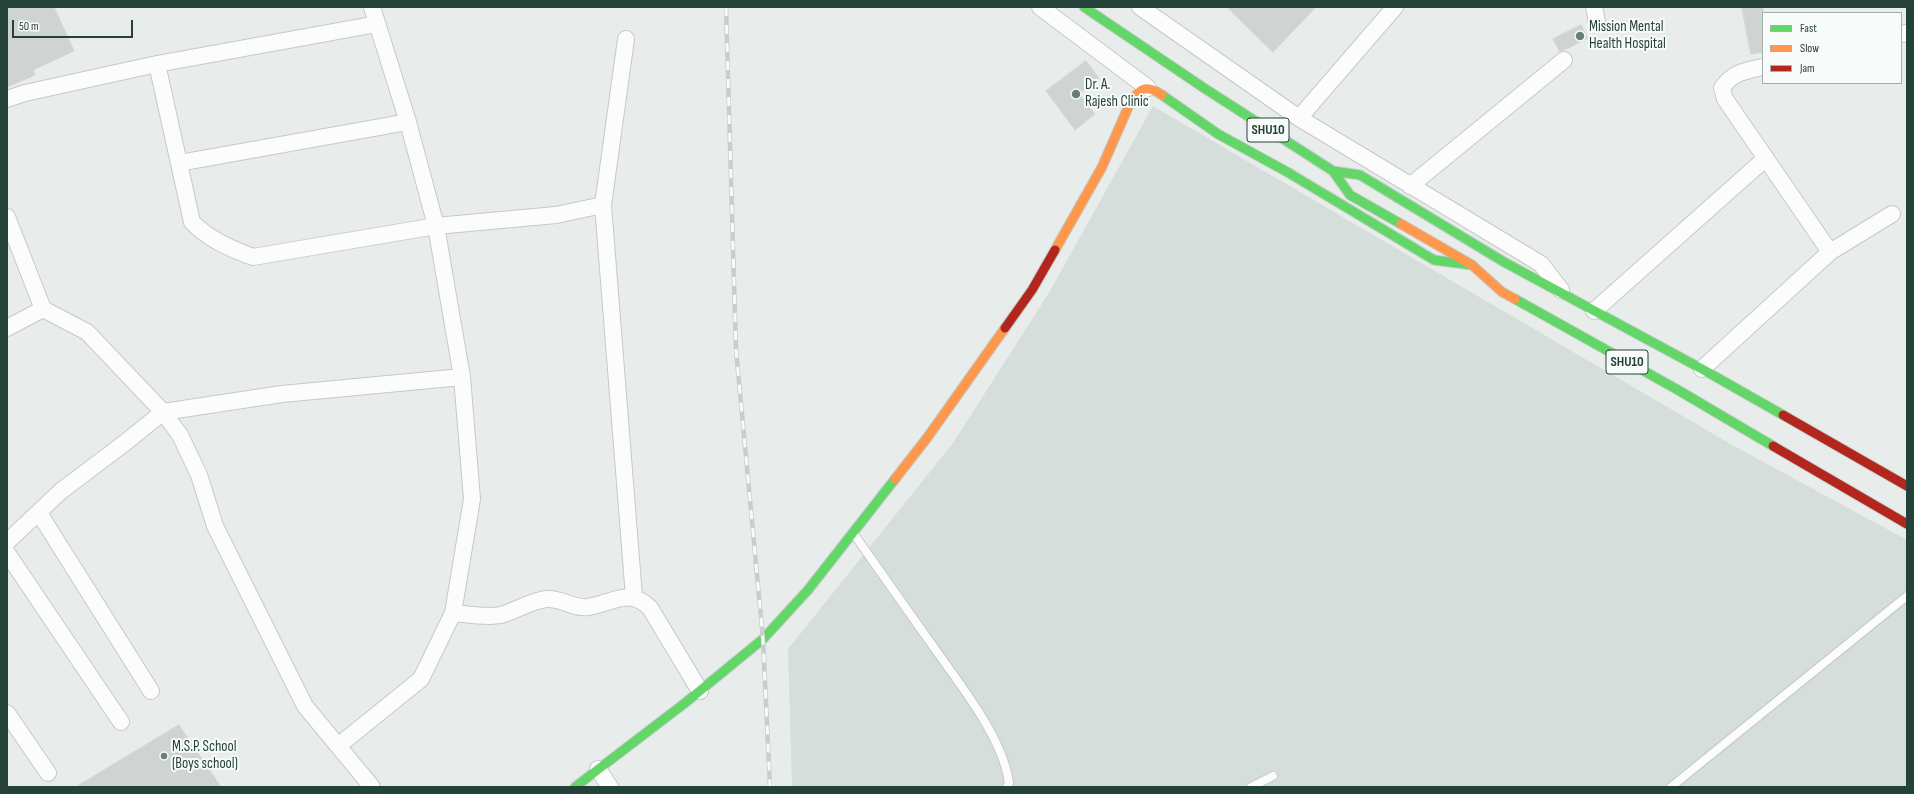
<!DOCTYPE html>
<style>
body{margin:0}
#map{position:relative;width:1914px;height:794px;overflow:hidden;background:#e8edeb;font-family:"Sofia Sans Condensed",sans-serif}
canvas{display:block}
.frame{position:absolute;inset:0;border:8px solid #24423a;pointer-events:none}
.legend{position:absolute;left:1762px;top:12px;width:140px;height:72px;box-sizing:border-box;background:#f7fbf9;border:1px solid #a3b1ad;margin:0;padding:5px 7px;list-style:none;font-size:12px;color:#24423a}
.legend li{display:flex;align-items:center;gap:8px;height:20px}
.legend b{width:20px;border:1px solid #a3b1ad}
.scale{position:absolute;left:12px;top:20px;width:121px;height:18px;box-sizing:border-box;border:2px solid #24423a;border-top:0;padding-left:5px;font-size:12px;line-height:14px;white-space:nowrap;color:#24423a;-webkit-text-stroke:3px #f7fbf9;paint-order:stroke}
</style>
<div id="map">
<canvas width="1914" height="794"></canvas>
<div class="frame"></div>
<ul class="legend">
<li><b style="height:5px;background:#63d668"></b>Fast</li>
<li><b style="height:5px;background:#ff974d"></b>Slow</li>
<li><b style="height:5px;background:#b3261e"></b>Jam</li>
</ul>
<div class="scale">50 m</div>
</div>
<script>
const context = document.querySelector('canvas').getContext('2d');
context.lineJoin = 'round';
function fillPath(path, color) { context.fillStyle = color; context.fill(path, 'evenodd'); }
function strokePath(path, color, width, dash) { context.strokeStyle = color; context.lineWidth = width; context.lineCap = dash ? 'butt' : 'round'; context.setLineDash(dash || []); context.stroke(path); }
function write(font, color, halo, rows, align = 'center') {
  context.font = font + ' "Sofia Sans Condensed",sans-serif'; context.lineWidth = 4; context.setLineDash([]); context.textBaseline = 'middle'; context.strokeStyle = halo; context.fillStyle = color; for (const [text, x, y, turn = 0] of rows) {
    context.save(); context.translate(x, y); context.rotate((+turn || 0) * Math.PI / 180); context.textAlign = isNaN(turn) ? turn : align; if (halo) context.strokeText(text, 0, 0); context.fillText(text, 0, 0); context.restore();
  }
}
fillPath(new Path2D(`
 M1153,106L1734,446L1907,540V787H792L788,649L953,443L1050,291Z`), '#d6dedb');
const building = new Path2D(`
 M7,7H54L74,51L33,70L35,75L7,87Z
 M1227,7H1316L1273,52Z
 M1742,7H1763V52L1751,54Z
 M1581,25L1588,38L1560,52L1553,39Z
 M1086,61L1099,78L1079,94L1095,114L1075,130L1046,91Z
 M179,725L221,787H76Z`);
fillPath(building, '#cfd4d2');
strokePath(building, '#d1d6d4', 1);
const lane = new Path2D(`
 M854,534C881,573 908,611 935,649C961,686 1003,738 1009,783L1007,787
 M1251,787L1273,776
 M1671,787L1907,596`);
const street = new Path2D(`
 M1040,7L1148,88
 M1140,7L1299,118
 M1395,7L1299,118L1541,264L1561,290
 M1594,7L1597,22
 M1901,34L1907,33
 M626,39L603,205L634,597
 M157,64L192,222C208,239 231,249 253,257L436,226L556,215L603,205
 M1763,67C1745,71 1733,72 1722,88L1725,99L1830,252
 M7,99L25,93L157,64L377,24
 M179,163L408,122
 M1410,186L1564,60
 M7,217L43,309
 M1594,311L1766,158
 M7,328L43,309L87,332L163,412L282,394L462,377
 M1702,369L1830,252L1892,214
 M39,513L151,691
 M7,542L61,491L126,442L163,412L180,435L199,475L215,526L305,706L372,787
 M7,553L121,722
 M453,613C467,614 487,618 501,615C516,611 532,600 547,599C562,598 573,609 588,607C612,603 630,587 650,608L700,691
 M7,713L48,773
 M338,746L421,679L453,613L472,499L462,377L436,226L408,122L372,7
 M598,769L610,787`);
const fast = new Path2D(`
 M1084,7L1204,88L1333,171L1350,195L1401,224
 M1162,95L1218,134L1289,173L1434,260L1472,265
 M1333,171L1360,175L1504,262L1702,369L1783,415
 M1515,299L1678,390L1773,446
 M575,787L685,703L763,639L808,590L895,479`);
const slow = new Path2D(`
 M1401,224L1472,265L1502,292L1515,299
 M1055,250L1102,167L1130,103C1140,88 1146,84 1162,95
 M895,479L927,438L1005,328`);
const jam = new Path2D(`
 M1005,328L1032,290L1055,250
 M1783,415L1907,486
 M1773,446L1907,524`);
strokePath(lane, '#c5cac8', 10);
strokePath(street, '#c5cac8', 18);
strokePath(fast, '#c3cbc8', 11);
strokePath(slow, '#c3cbc8', 11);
strokePath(jam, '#c3cbc8', 11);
strokePath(lane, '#fcfcfc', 8);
strokePath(street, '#fcfcfc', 16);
strokePath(fast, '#63d668', 9);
strokePath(slow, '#ff974d', 9);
strokePath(jam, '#b3261e', 9);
const rail = new Path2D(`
 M726,7L736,350L763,639L770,787`);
strokePath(rail, '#c9cdcc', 4.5);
strokePath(rail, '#f7fbf9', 3, [9]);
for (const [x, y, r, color] of [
 [1580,36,5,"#697e78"],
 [1076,94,5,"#697e78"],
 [164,756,4,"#697e78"]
]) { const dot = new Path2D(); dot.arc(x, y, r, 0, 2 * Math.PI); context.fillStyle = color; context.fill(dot); strokePath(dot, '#f7fbf9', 1.5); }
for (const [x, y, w] of [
 [1268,130,42],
 [1627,362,42]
]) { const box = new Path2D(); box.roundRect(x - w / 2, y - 12, w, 24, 3); context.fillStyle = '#f7fbf9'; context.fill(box); strokePath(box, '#24423a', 1); }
write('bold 14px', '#24423a', null, [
 ["SHU10",1268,130],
 ["SHU10",1627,362]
]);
write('15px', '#24423a', '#f7fbf9', [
 ["Mission Mental",1589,27],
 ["Health Hospital",1589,44],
 ["Dr. A.",1085,85],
 ["Rajesh Clinic",1085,102],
 ["M.S.P. School",172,747],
 ["(Boys school)",172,764]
], 'left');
</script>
